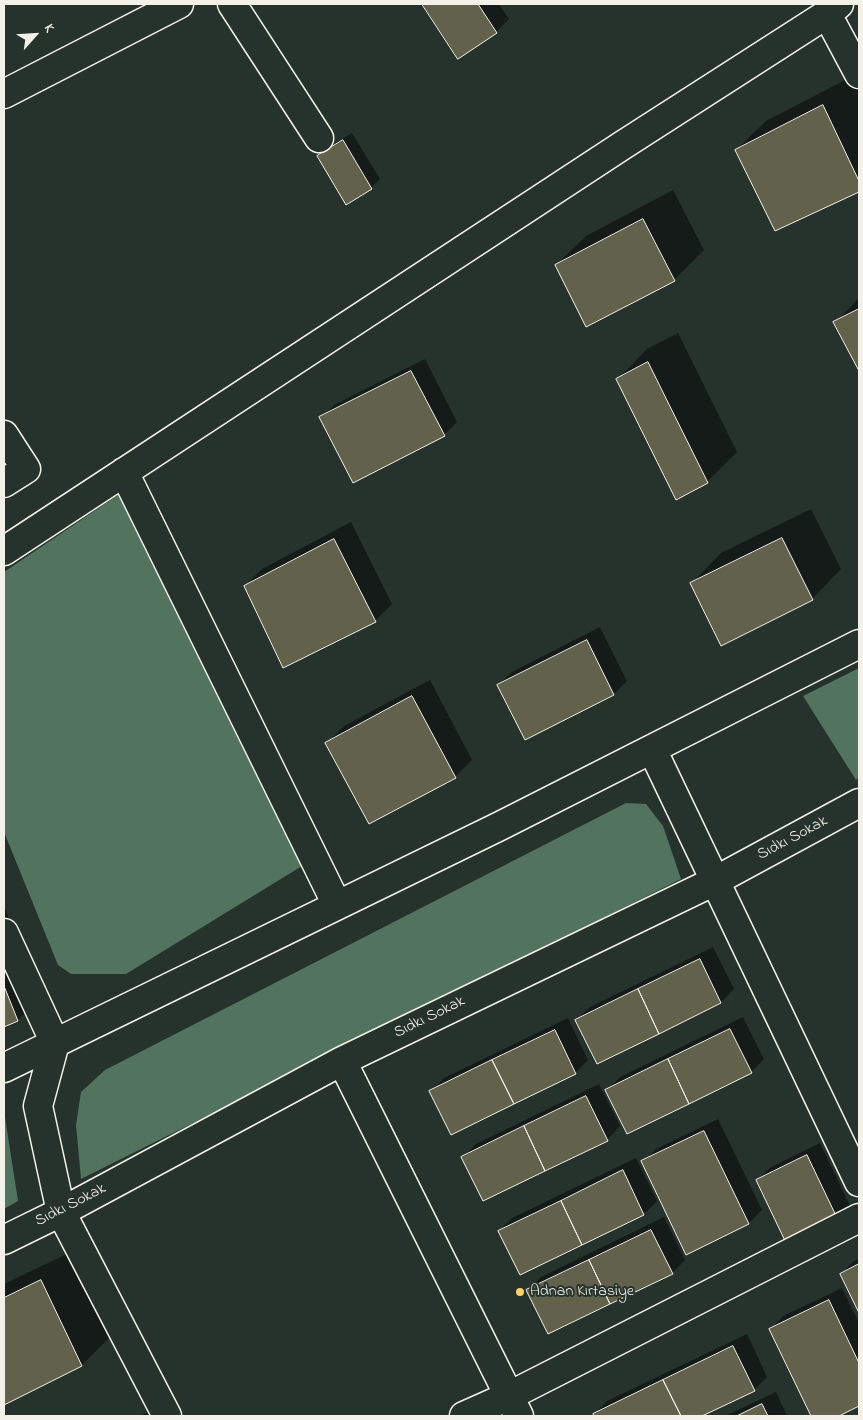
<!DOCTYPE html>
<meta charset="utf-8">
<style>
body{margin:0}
#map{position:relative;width:863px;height:1420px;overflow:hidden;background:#26332d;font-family:"Indie Flower",sans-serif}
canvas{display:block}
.frame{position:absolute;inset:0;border:5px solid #f4f1e8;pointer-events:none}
.north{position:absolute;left:10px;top:10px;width:50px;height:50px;-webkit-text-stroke:4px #26332d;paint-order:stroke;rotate:64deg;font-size:14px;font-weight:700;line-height:20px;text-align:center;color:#f4f1e8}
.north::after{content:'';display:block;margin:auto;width:18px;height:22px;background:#f4f1e8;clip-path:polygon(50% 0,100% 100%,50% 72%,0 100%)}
</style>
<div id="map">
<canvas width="863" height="1420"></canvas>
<div class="frame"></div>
<div class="north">K</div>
</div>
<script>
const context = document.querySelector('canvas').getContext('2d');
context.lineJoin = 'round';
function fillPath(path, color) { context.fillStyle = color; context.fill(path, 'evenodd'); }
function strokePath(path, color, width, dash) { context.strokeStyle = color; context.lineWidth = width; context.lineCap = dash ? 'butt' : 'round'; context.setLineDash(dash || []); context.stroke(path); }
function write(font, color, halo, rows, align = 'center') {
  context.font = font + ' "Indie Flower",sans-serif'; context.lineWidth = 4; context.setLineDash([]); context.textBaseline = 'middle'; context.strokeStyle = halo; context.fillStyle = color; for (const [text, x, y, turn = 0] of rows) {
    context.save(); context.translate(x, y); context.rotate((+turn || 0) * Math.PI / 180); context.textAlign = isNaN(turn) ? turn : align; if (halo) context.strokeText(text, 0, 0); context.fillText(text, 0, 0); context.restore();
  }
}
fillPath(new Path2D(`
 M124,491L302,866L126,974H71L58,965L4,832V572Z
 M859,668V777L856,780L803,696Z
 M626,803L646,804L663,826L681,879L81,1179L76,1125L81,1092L105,1070Z
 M4,1111L18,1201L4,1209Z`), '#52735d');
fillPath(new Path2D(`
 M424,4H499L509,19L496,32L458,57Z
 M853,76L859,90V190L776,229L736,150L766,121Z
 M352,133L380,179L371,188L319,156L327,148Z
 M673,190L704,250L674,280L556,265L586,236Z
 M859,298V369L835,323Z
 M678,333L737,452L707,482L618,379L647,349Z
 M425,359L457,422L444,435L321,418L334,405Z
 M811,509L841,569L812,599L692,583L721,553Z
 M351,522L392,604L375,621L245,586L262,569Z
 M600,627L627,681L614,694L525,738L498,685L512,672Z
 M430,680L472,760L455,777L327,743L344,726Z
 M4,906L41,997L18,1020L4,1026Z
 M713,947L734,989L721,1002L576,1020L590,1007Z
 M743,1017L764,1059L751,1072L607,1090L620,1077Z
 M568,1018L588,1060L575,1073L431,1091L444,1078Z
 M599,1084L620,1126L607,1140L463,1157L476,1144Z
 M718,1119L762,1210L749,1223L687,1253L643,1162L656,1149Z
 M820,1143L851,1208L838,1221L757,1180L771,1167Z
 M636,1158L657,1201L644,1214L520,1274L499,1231L512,1218Z
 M664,1217L685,1260L672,1273L528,1290L541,1277Z
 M71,1252L111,1336L82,1365L4,1403V1284Z
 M859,1259V1310L841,1274L854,1261Z
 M842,1288L859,1323V1405L836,1416H812L770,1330L783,1316Z
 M747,1334L767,1377L754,1390L700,1416H595L594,1414L607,1401Z
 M776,1392L787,1416H725Z
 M150,1411L153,1416H140Z`), '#0007');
const building = new Path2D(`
 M422,4H478L497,33L458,59Z
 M823,105L859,181V192L775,231L735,150Z
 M343,140L372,189L346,205L317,156Z
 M643,219L675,281L586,327L555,265Z
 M859,309V371L833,322Z
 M648,362L708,483L676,500L616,379Z
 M411,371L445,436L353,483L319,417Z
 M782,538L813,600L721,646L690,583Z
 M334,539L376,622L283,668L244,586Z
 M587,640L614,695L525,740L497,685Z
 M412,696L456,778L369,824L325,743Z
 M700,959L721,1003L659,1034L638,989Z
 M4,986L18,1021L4,1027Z
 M638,989L659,1034L597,1064L575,1020Z
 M730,1029L752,1073L689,1104L668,1059Z
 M555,1030L576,1074L514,1104L492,1060Z
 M668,1059L689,1104L627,1134L605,1090Z
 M492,1060L514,1104L451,1135L429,1091Z
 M586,1096L608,1141L545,1171L524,1126Z
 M524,1126L545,1171L483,1201L461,1157Z
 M704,1131L749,1224L686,1255L641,1161Z
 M807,1155L839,1222L788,1247L756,1180Z
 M623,1170L644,1215L582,1245L561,1201Z
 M561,1201L582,1245L520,1275L498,1231Z
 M651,1230L673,1274L610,1304L589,1260Z
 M589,1260L610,1304L548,1334L526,1290Z
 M859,1264V1313L840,1274Z
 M41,1280L82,1366L4,1405V1298Z
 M829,1300L859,1363V1406L839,1416H811L769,1329Z
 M733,1346L755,1391L702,1416H681L663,1380Z
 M663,1380L681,1416H594L593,1414Z
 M762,1404L768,1416H737Z`);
fillPath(building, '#62614c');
strokePath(building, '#f4f1e8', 1);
const minor = new Path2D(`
 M232,4L319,138
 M827,14L859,74
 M4,94L179,4
 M4,435L26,469L4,483
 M124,472L337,905
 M4,551L623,145L827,14L839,4
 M652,749L859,1182
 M4,933L55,1043L38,1106L61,1212L167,1416
 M342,1061L519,1416
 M4,1068L500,826L859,644
 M4,1240L61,1212L342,1061L715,881L859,803
 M464,1416L509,1396L859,1218`);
strokePath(minor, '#f4f1e8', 31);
strokePath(minor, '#26332d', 28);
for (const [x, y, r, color] of [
 [520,1292,5,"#ffd166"]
]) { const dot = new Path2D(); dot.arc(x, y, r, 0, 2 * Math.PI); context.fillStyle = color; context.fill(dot); strokePath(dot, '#26332d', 2); }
write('16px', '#f4f1e8', '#26332d', [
 ["Sıdkı Sokak",793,839,-28],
 ["Sıdkı Sokak",430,1018,-26],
 ["Sıdkı Sokak",71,1206,-27]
]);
write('16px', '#f4f1e8', '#26332d', [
 ["Adnan Kırtasiye",530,1292]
], 'left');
</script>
